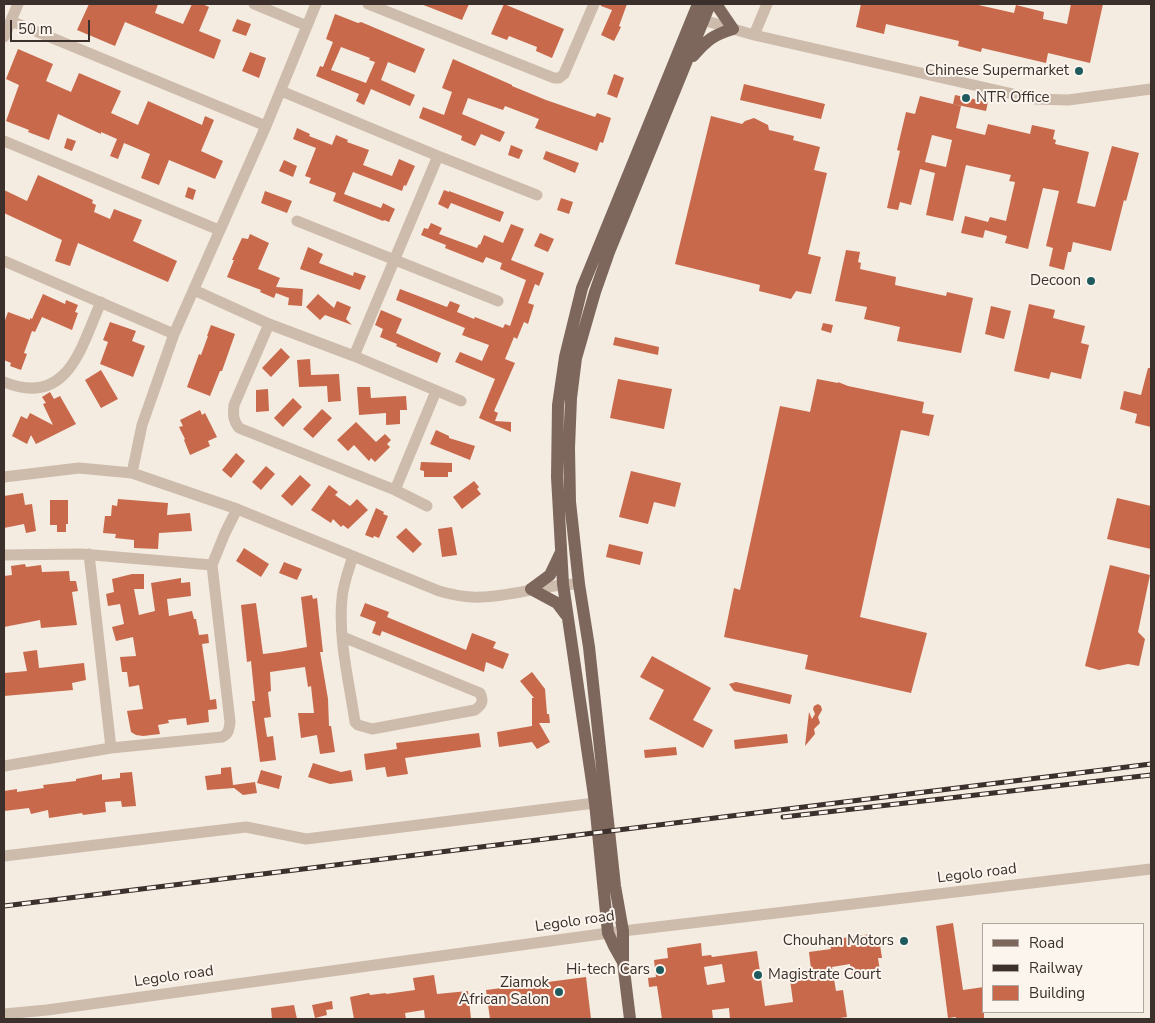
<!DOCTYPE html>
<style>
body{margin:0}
#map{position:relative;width:1155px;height:1023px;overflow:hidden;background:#f4ebe1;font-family:"Nunito Sans",sans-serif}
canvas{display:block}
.frame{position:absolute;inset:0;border:5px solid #3b302b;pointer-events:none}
.legend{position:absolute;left:982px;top:923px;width:162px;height:90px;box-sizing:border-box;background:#fbf5ee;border:1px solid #aea6a0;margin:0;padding:6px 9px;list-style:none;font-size:15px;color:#3b302b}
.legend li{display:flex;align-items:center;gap:10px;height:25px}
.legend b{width:25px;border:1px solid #aea6a0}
.scale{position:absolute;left:10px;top:20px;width:80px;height:22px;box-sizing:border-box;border:2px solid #3b302b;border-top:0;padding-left:6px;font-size:15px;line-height:18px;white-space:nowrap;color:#3b302b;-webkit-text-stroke:4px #fbf5ee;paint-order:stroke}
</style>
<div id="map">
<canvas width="1155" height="1023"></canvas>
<div class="frame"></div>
<ul class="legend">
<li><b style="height:6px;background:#7d675c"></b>Road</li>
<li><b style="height:6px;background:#3b302b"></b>Railway</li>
<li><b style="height:14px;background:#c8694b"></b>Building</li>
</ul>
<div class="scale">50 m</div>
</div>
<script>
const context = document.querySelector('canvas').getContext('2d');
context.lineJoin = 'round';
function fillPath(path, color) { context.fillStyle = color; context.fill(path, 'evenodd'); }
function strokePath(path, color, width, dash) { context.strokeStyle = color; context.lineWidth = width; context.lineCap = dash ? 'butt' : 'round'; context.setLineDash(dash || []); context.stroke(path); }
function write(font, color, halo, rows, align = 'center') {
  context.font = font + ' "Nunito Sans",sans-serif'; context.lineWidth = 4; context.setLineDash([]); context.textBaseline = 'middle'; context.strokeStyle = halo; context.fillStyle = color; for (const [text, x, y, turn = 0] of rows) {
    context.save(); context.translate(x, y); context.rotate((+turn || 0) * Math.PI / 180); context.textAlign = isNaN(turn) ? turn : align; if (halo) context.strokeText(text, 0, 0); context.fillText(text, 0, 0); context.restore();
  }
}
fillPath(new Path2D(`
 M89,4H158L155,13L183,24L192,4H202L209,7L199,31L221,40L214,59L125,22L115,46L77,30Z
 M421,4H469L462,20Z
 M504,4L564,29L552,58L536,51L537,47L509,36L507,40L491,34Z
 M601,4H627L619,26L621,27L614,41L601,35L612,10L601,6Z
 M861,4H974L1014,13L1016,5L1044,12L1043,19L1067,24L1071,4H1103L1090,63L1048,53L1046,63L982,48L981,52L958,46L959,41L886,24L884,34L856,27Z
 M335,14L358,23L361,22L425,49L415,73L388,62L381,80L415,95L410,106L371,89L364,105L356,101L359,94L316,76L320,66L323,67L333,42L326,39ZM341,47L370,58L369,60L375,62L366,83L331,70Z
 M237,19L251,24L246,36L232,31Z
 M18,49L53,64L46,81L71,92L79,73L121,91L111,113L138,125L148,101L202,125L205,116L214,120L201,151L223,161L215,179L169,160L159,185L141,178L150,154L124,143L118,159L110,156L117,139L101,132V134L58,114L49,140L28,132L29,130L6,121L19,85L6,79Z
 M250,52L266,58L259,78L242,71Z
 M453,59L512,85V86L546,100L595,117L597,113L611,118L603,143L600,142L597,151L535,128L539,119L505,106L503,110L468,98L462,114L505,132L500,142L481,134L475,146L461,140L462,136L419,118L423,107L444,115L452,92L442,88Z
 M614,74L624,78L617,98L607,94Z
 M744,84L825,104L821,119L740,100Z
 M955,95L988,102L986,111L953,104Z
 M920,96L961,106L956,128L985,135L988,124L1030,134L1032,125L1055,130L1053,139L1056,140L1055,144L1089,152L1077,203L1095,207L1112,146L1139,153L1126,201L1124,200L1111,251L1073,242L1071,252H1068L1064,270L1049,266L1053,248L1046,246L1059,191L1043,188L1028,249L1005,243L1007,236L985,230L983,238L961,233L965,216L988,222L990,217L1006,221L1015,182L1009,181L1011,175L966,165L953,221L926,215L935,173L920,169L911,205L900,202L898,210L887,208L900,151L897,150L906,112L915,114ZM932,135L952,140L946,167L925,162Z
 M711,116L742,124L745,121L754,118L768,125L769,130L794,136L793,140L820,147L814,170L827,173L808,254L821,257L811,294L796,291L791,299L759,291L760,285L675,264Z
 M297,128L310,134L309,136L332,145L336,135L348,140L347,142L369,150L363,165L392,176L399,159L415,166L406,186L404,185L402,191L353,172L344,194L381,208L383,203L395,209L389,222L384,220L383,221L333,201L336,193L309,183L311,178L305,176L316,148L293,139Z
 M67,138L76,141L72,151L64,148Z
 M511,145L523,150L519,159L508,155Z
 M546,151L579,163L575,173L543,159Z
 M284,160L297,166L293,177L279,171Z
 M38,175L93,200L92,203L96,205L94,212L110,219L114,209L142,220L133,241L177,261L168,282L78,243L70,266L55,261L62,240L4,213V190L27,201Z
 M188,187L196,190L193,200L185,197Z
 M444,190L449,192V191L504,212L500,222L451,203L448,209L438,204Z
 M265,191L292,201L287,213L261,203Z
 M561,198L573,202L569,214L557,210Z
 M431,223L442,228L439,234L477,248L479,244L480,245L484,235L503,243L511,224L524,229L511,260L544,273L539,286L535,284L528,303L534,305L528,324L524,322L517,339L514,337L505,359L515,363L494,411L498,413L495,421L511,422V432L479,418L495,379L455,362L460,352L482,361L489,345L462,335L465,328L396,300L400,289L447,307L450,301L460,305L457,312L474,319L475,317L503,328L505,324L510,326L526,280L500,269L502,263L486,257L483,263L445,248L446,245L421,235L424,228L428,229Z
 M540,233L554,239L548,252L534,246Z
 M250,234L269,243L258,269L280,278L276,287L303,289L302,306L288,305L289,298L276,293L274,298L260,292L261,290L227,277L234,260H232L242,238L248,239Z
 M308,247L323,254L319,263L353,276L354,272L366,276L360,290L300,269Z
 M846,250L860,252L858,262L861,263L860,269L896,277L895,285L946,296L947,292L973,298L961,353L897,341L900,327L864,319L867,307L835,301Z
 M43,294L65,304L66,300L78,305L75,312L78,313L72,330L42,317L35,332L32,331L24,353L27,354L21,370L10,366L11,363L4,360V323L8,312L30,320V318L32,319Z
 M318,294L334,308L337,301L351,307L346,319L352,325L325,315L320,320L306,307Z
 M1029,304L1055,310L1053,318L1085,326L1081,343L1089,345L1081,379L1051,372L1049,379L1014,371Z
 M991,306L1011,311L1004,339L985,334Z
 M381,310L402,319L396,333L441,353L437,363L396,346L397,344L380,337L383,329L375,325Z
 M110,322L136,331L132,341L145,346L133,377L100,364L108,342L103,340Z
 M823,323L833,325L831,333L821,330Z
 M211,325L235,334L222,371H220L210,396L187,387L199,354L201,355L208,336H207Z
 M615,337L659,347L658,355L613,345Z
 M281,348L290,357L271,377L262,368Z
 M310,359L311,375L339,374L341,401L328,402L327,386L299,387L297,360Z
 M1148,368H1151V427L1135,423L1137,414L1120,409L1124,391L1141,395Z
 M101,370L118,399L101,408L85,380Z
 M618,379L672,389L664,429L610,418Z
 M817,379L838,383V382L848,386L924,402L922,413L934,415L929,436L901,430L860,617L927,633L911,693L805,669L808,655L724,637L734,588L740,590L780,406L810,412Z
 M357,387H370L371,398L406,396L407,410H400V424L386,425V413L359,415Z
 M268,389L269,411L256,412V390Z
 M50,392L54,399L60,396L76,424L36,444L31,435L27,444L12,436L21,416L27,419L30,413L53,425L43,404L46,403L42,397Z
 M293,398L302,407L283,427L274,418Z
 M322,409L332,418L313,438L303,429Z
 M200,410L202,415L205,413L217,437L208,441L210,446L190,455L184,440L185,439L179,427L183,426L180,420Z
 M356,422L376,442L385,434L391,440L387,444L390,447L375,462L371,458L369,461L354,445L348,451L337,440Z
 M436,430L449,436V438L475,446L470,460L430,444Z
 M236,453L245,461L231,478L222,470Z
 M421,462L452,463V472H448V477H424V471L420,470Z
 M266,466L275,474L261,490L252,482Z
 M631,471L681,483L675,507L654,502L648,524L619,517Z
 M300,475L311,485L292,506L281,496Z
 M474,481L479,487L477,489L481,494L462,509L453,497Z
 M329,485L338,492L335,495L350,506L357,499L368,510L348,529L343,525L341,527L333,519L331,523L311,510Z
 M23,493L25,505L32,504L36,531L26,533L24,524L4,528V496Z
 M1117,498L1151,506V549L1107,539Z
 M118,499L168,503L167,515L190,513L192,531L159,533L158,549L134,548V540L115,538L116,534L103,533L105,516H111L112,505L117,506Z
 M50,500H68V524H66V532H57V525H50Z
 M376,508L384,512L383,514L388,516L379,538L374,536L373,538L365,535Z
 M452,527L457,555L442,557L438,529Z
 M406,528L422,544L413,553L396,537Z
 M609,544L643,552L640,565L606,557Z
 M244,548L269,564L261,577L236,561Z
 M284,562L302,569L297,580L279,573Z
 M25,564L26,567L41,565L42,572L69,571L70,581H76L78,591L72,592L77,625L41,628L40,620L4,627V576L12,575L11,566Z
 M1110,565L1150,575L1138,632L1145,639L1139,666L1128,664L1099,670L1085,666Z
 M132,574H144V589H134L139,615L155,611L151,583L181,578V583L190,582L191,596L167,599L169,616L192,611L194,619H196L199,635L208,634L209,643L202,644L210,700L216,699L217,709L208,710L209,722L187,725L186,718L168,720L169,723L158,725L160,734L143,736L136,735L131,732L127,711L143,709L139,685L129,687L127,672H122L120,657L136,656L133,637L116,641L112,627L124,624L120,604L108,606L106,594L114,592L112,579Z
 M312,595L313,599L317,598L323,652H320L328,699L329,726H331L335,752L320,754L317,735L301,738L298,713H314L311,686L308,687L305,667L270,672L271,691L268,692L271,717L264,718L267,737L273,736L276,760L260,762L252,701H255L251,661L247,662L241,605L256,603L263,654L279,652L307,647L301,597Z
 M365,603L389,612L387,617L466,650L472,633L496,642L493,648L509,654L503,669L486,662L484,672L382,631L380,636L372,633L376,622L360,616Z
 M37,650L39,668L84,663L86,680L72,683L73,690L4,696V673L27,671L23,652Z
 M652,656L711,688L693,720L713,730L703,748L649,719L664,690L640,677Z
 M532,672L545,689L547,714H549L550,723H539L550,742L537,749L532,742L499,747L497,732L532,726V698H534L520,681Z
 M736,682L792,695L790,704L734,691L729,684Z
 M818,704L821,706L822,710L818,717L820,723L814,729L815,734L805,746L809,712L812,719L815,714L813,709L814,706Z
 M479,733L481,747L405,758L408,774L387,777L385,767L366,770L364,754L397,749L396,743Z
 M787,734L788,743L735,749L734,740Z
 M676,747L677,755L645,758L644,750Z
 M313,763L341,772L351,770L353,781L330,784L308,777Z
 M231,767L233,785L255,782L257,793L243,795L234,788L207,790L205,776L221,774V768Z
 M261,770L282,776L279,789L257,783Z
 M132,772L136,806L122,807L121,801L105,802L106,812L83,815L82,813L49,818L48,810L31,814L29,808L4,811V791L17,789V792L44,788L43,785L76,781V779L102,774V780L120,778V773Z
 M953,923L963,990L984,987V1019H956V1017L948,1018L936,926Z
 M871,934L872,946L880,945L882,958H878L880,971L852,975L850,964L832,967L836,991L843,990L847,1017L833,1019H730L729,1008L712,1010L713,1019H662L657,986L649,987L648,978L656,977L654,960L668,958L667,948L701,943L702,956L711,955L712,957L757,951L765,1006L793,1002L789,972L811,969L809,952L831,949L829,940ZM722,964L725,982L707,985L704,967Z
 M434,975L437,994L468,991L471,1019H425L424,1010L405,1013L406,1019H392L391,1018L383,1019H354L350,997L369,993L370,995L386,993V994L415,990L413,978Z
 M586,977L591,1019H490L486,990Z
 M332,1001L333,1009L326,1010L327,1015L315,1018L312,1005Z
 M294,1005L297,1019H272L271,1008Z`), '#c8694b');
strokePath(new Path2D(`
 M254,4L307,26
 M368,4L554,78H559L564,74L594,4
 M696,18L754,35L1035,99L1068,100L1151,89
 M11,21L266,126
 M754,35L767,4
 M4,37L18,4
 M281,91L438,156L537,195
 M4,141L219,230
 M297,221L498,301
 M4,261L174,334
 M194,290L269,324L354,356L461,401
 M269,324L234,405C233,415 233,420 239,428L395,490L427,506
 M354,356L438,156
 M4,382C68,408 81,347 101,302
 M132,473L142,425L174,334L266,126L316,4
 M4,477L79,468L132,473L237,509L439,591C453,595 466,598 481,597C514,596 546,584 579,584
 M395,490L436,391
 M89,554L111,748
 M4,555L81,554L212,565
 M343,637L480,693C484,701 482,705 475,710L372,729L358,725L355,722C349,681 338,639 342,598C343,584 349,569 353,556
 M4,766L111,748L222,737C229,734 229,729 230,722L212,565L225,533L237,509
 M4,856L246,827L306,839L595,803
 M4,1014L47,1010L623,931L1151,869`), '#cdbbac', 11);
strokePath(new Path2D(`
 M693,56C707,40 713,35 733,29L716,4
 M531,589L550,575L560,554
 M531,589L557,603L566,615
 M623,962L614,946L608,933L595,803L563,584L557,477L558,405L565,357L582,288L698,4
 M630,1019L623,962V931L615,886L589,647L579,584L570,502L569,448L571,398L576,358L595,292L609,252L710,4`), '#7d675c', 12);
const rail = new Path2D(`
 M783,817L1151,775
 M4,906L1151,764`);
strokePath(rail, '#3b302b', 5);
strokePath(rail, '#fbf5ee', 3, [9]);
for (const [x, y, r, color] of [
 [1079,71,5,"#1f5a5e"],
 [966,98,5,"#1f5a5e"],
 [1091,281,5,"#1f5a5e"],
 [904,941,5,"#1f5a5e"],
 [660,970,5,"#1f5a5e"],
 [758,975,5,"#1f5a5e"],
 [559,992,5,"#1f5a5e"]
]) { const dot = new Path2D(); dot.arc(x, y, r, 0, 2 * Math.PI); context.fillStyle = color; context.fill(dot); strokePath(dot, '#fbf5ee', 2); }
write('15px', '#3b302b', '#fbf5ee', [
 ["Chinese Supermarket",1069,71],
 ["NTR Office",976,98,"left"],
 ["Decoon",1081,281],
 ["Chouhan Motors",894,941],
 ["Hi-tech Cars",650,970],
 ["Magistrate Court",768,975,"left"],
 ["Ziamok",549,983],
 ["African Salon",549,1000]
], 'right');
write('15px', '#3b302b', '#fbf5ee', [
 ["Legolo road",977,874,-7],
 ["Legolo road",575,922,-8],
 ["Legolo road",174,977,-8]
]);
</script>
